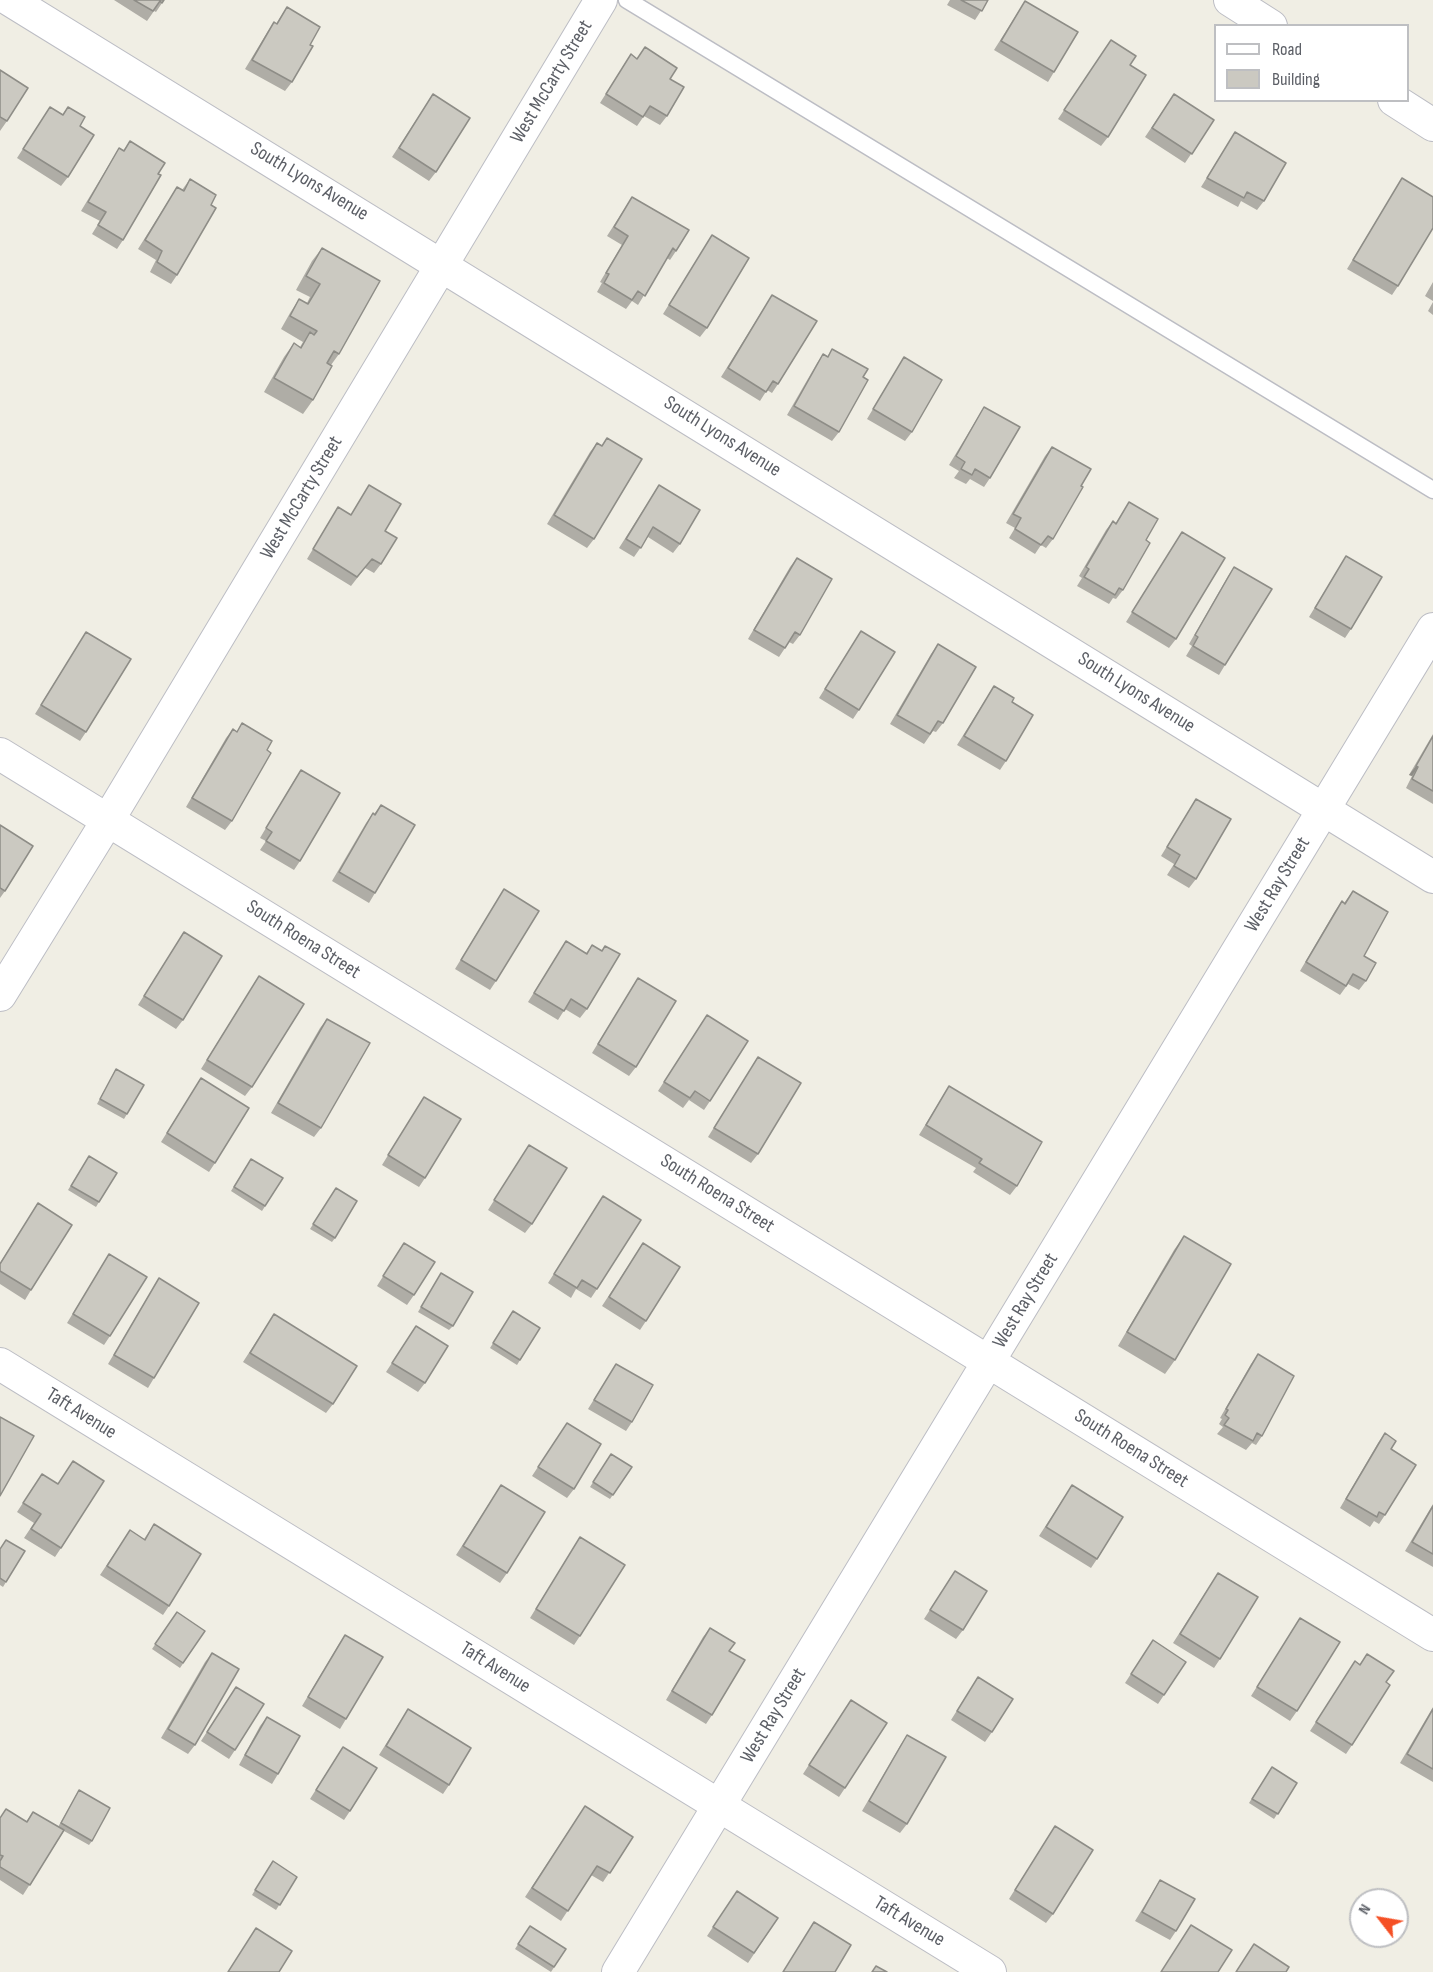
<!DOCTYPE html>
<style>
body{margin:0}
#map{position:relative;width:1433px;height:1972px;overflow:hidden;background:#f0eee4;font-family:"Sofia Sans Condensed",sans-serif}
canvas{display:block}
.legend{position:absolute;left:1214px;top:24px;width:195px;height:78px;box-sizing:border-box;background:#fff;border:2px solid #bebfc2;margin:0;padding:8px 10px;list-style:none;font-size:18px;color:#5c5f66}
.legend li{display:flex;align-items:center;gap:12px;height:30px}
.legend b{width:30px;border:2px solid #bebfc2}
.north{position:absolute;left:1349px;top:1888px;width:60px;height:60px;box-sizing:border-box;background:#fff;border:2px solid #bebfc2;border-radius:50%;rotate:301deg;font-size:16px;font-weight:700;line-height:24px;text-align:center;color:#5c5f66}
.north::after{content:'';display:block;margin:auto;width:21px;height:27px;background:#f55025;clip-path:polygon(50% 0,100% 100%,50% 72%,0 100%)}
</style>
<div id="map">
<canvas width="1433" height="1972"></canvas>
<ul class="legend">
<li><b style="height:8px;background:#fff"></b>Road</li>
<li><b style="height:16px;background:#cbc9c1"></b>Building</li>
</ul>
<div class="north">N</div>
</div>
<script>
const context = document.querySelector('canvas').getContext('2d');
context.lineJoin = 'round';
function strokePath(path, color, width, dash) { context.strokeStyle = color; context.lineWidth = width; context.lineCap = dash ? 'butt' : 'round'; context.setLineDash(dash || []); context.stroke(path); }
function fillPath(path, color) { context.fillStyle = color; context.fill(path, 'evenodd'); }
function write(font, color, halo, rows, align = 'center') {
  context.font = font + ' "Sofia Sans Condensed",sans-serif'; context.lineWidth = 4.5; context.setLineDash([]); context.textBaseline = 'middle'; context.strokeStyle = halo; context.fillStyle = color; for (const [text, x, y, turn = 0] of rows) {
    context.save(); context.translate(x, y); context.rotate((+turn || 0) * Math.PI / 180); context.textAlign = isNaN(turn) ? turn : align; if (halo) context.strokeText(text, 0, 0); context.fillText(text, 0, 0); context.restore();
  }
}
const service = new Path2D(`
 M627,0L1433,490`);
const minor = new Path2D(`
 M10,0L1433,877
 M1230,0L1271,26
 M1394,100L1433,125
 M0,754L1433,1635
 M0,995L108,820L601,0
 M0,1364L990,1972
 M618,1972L1433,629`);
strokePath(service, '#bcbdc4', 19);
strokePath(minor, '#bcbdc4', 34);
strokePath(service, '#fff', 16);
strokePath(minor, '#fff', 32);
fillPath(new Path2D(`
 M114,0H164L156,12L154,11L147,21Z
 M950,0H988L975,20L947,5Z
 M1025,1L1054,72L1048,82L994,50Z
 M287,7L310,45L292,82L285,91L245,69L268,31L274,22L276,24Z
 M1111,40L1130,65L1108,137L1101,146L1058,119Z
 M645,47L670,79L667,116L660,125L644,116L637,126L600,103L631,54L637,59Z
 M0,70L7,121L0,131Z
 M433,94L436,172L429,181L392,157Z
 M1174,94L1214,120L1185,163L1145,137Z
 M50,107L62,115L68,107L80,126L68,177L61,186L17,158Z
 M1235,132L1264,201L1257,210L1241,201L1238,207L1201,187Z
 M130,141L158,174L123,240L117,249L92,234L100,221L81,211L113,158L119,148L123,151Z
 M1402,178L1398,286L1392,295L1347,269Z
 M190,179L177,275L171,284L150,272L156,260L138,249L177,187L182,190Z
 M632,197L676,251L670,260L667,258L638,305L632,301L626,309L597,292L602,283L600,282L622,245L607,236Z
 M712,235L707,328L700,337L663,314Z
 M322,248L339,354L331,365L313,400L303,414L264,392L284,357L294,343L300,347L303,342L281,329L290,313L299,299L307,303L310,297L296,290L312,261Z
 M1433,282V301L1425,296Z
 M772,295L778,384L772,393L767,390L760,401L721,377Z
 M1433,302V315L1428,311Z
 M832,349L863,377L839,432L832,441L787,415L817,363L823,354L827,357Z
 M904,357L912,432L905,441L867,419Z
 M984,407L990,478L984,487L970,479L966,484L954,478L959,471L949,465Z
 M607,438L594,539L587,548L547,524L590,452L597,443L602,446Z
 M1052,447L1081,486L1053,539L1046,548L1041,545L1035,554L1009,538L1015,528L1006,523L1045,456Z
 M369,485L385,531L381,564L374,573L365,568L351,586L307,559L338,507L351,515Z
 M659,485L680,544L673,553L648,537L634,557L619,548Z
 M1129,502L1146,540L1123,590L1116,599L1113,598L1109,604L1077,586L1082,578L1079,576L1106,530L1113,521L1116,523Z
 M1182,532L1176,639L1169,648L1126,622Z
 M1346,556L1351,629L1345,638L1309,617Z
 M797,558L800,635L793,644L789,642L779,657L748,639L790,567Z
 M1234,567L1225,665L1219,675L1186,656L1192,646L1189,644L1228,576Z
 M861,631L859,710L853,719L819,698Z
 M86,632V732L80,741L35,714Z
 M938,644L943,723L936,732L933,731L924,744L890,724L931,654Z
 M994,686L1012,702L1006,761L1000,770L957,745Z
 M242,723L232,821L225,830L186,807L226,738L233,729L237,732Z
 M1433,734V804L1406,788L1412,776L1409,775Z
 M301,770L300,861L294,870L260,850L266,841L260,838L295,779Z
 M1196,799V879L1189,888L1167,875L1174,864L1161,856Z
 M381,805L375,893L369,903L332,881L366,823L373,813L374,814Z
 M0,825L5,891L0,898Z
 M504,889L496,981L490,990L455,969Z
 M1353,891L1364,956L1366,981L1359,990L1348,984L1340,995L1300,971L1335,911L1342,901L1344,903Z
 M184,932L183,1020L176,1029L138,1005Z
 M566,941L586,953L592,945L587,1009L580,1018L565,1009L558,1020L528,1002Z
 M259,976L252,1087L245,1096L201,1069Z
 M638,978L636,1067L629,1076L592,1053Z
 M707,1015L710,1101L704,1110L689,1100L683,1108L658,1091Z
 M327,1019L321,1128L314,1137L271,1113L320,1028Z
 M758,1057V1154L751,1163L708,1137Z
 M116,1069L127,1114L124,1119L97,1104Z
 M201,1078L215,1163L209,1172L161,1142Z
 M949,1086L1017,1186L1010,1195L973,1172L976,1168L919,1135Z
 M424,1097L425,1178L419,1187L382,1165Z
 M529,1145L532,1224L525,1233L488,1210Z
 M251,1159L283,1178L262,1211L231,1191Z
 M86,1161L99,1202L96,1207L68,1190Z
 M336,1188L335,1238L332,1242L310,1229Z
 M603,1196L597,1289L591,1298L576,1289L571,1298L548,1283Z
 M38,1203L31,1290L25,1300L0,1284V1263Z
 M1184,1236L1175,1360L1165,1374L1118,1346L1174,1250Z
 M404,1243L414,1295L407,1305L377,1286Z
 M643,1243L646,1321L640,1330L602,1306Z
 M109,1254L110,1336L104,1345L67,1323Z
 M159,1278L154,1378L148,1388L108,1364L153,1288Z
 M438,1278L453,1326L449,1330L418,1312Z
 M513,1311L540,1328L517,1365L490,1348Z
 M274,1314L333,1404L326,1413L243,1362Z
 M416,1326L425,1383L418,1392L386,1372Z
 M1258,1354L1262,1436L1256,1445L1252,1443L1246,1450L1217,1434L1223,1427L1219,1424L1222,1419L1220,1418L1251,1364Z
 M616,1364L632,1422L626,1431L588,1409Z
 M567,1423L574,1489L567,1498L532,1476Z
 M1385,1433V1515L1379,1524L1374,1521L1370,1527L1340,1508L1378,1443Z
 M611,1454L632,1467L610,1499L590,1487Z
 M36,1483L61,1548L55,1557L24,1538L34,1523L17,1512Z
 M501,1485L507,1573L500,1583L456,1555Z
 M1072,1485L1097,1559L1091,1568L1039,1536Z
 M1433,1504V1567L1405,1551Z
 M154,1524L169,1606L163,1615L100,1575L130,1530L144,1539Z
 M580,1537V1636L574,1645L530,1618Z
 M0,1548L6,1582L3,1587L0,1585Z
 M955,1571L963,1630L956,1639L924,1619Z
 M1218,1573L1220,1659L1214,1668L1173,1643Z
 M177,1612L205,1631L180,1668L152,1649Z
 M1300,1618L1297,1711L1290,1721L1251,1696Z
 M710,1628L729,1651L712,1715L706,1724L666,1700L703,1637Z
 M345,1635L346,1719L340,1729L302,1706L339,1644Z
 M1153,1640L1186,1662L1158,1704L1125,1683Z
 M212,1653L195,1745L188,1754L161,1738L205,1662Z
 M1367,1654L1386,1682L1352,1745L1346,1754L1310,1731L1355,1661L1360,1664Z
 M978,1677L992,1732L985,1742L951,1720Z
 M230,1696L235,1750L229,1759L201,1741Z
 M1433,1707V1782L1400,1763Z
 M408,1709L449,1785L443,1794L379,1755Z
 M845,1709V1788L839,1797L803,1774Z
 M267,1717L278,1774L272,1784L239,1765L260,1726Z
 M907,1735V1824L900,1833L862,1811L901,1744Z
 M343,1747L350,1811L344,1820L310,1799Z
 M1272,1767L1297,1783L1274,1819L1249,1803Z
 M79,1790L92,1841L89,1845L64,1831L23,1895L0,1880V1817L26,1822L33,1812L58,1827Z
 M579,1815L633,1837L603,1882L591,1875L561,1921L525,1897Z
 M1055,1826L1053,1914L1046,1923L1009,1899Z
 M273,1861L297,1877L276,1910L252,1895Z
 M1160,1880L1176,1931L1170,1940L1135,1921Z
 M737,1891L778,1918L748,1963L707,1936Z
 M530,1926L566,1949L551,1972L515,1949Z`), '#afada6');
fillPath(new Path2D(`
 M1416,766L1418,767L1412,776L1409,775Z`), '#8e8d87');
const building = new Path2D(`
 M134,0H164L162,3L160,1L153,11Z
 M961,0H988L982,11Z
 M1025,1L1078,32L1054,72L1001,41Z
 M287,7L320,27L310,45L313,46L292,82L252,60L274,22L277,24Z
 M1111,40L1136,56L1130,65L1146,75L1108,137L1064,110Z
 M645,47L677,68L670,79L684,87L667,116L650,106L643,117L606,94L631,54L637,59Z
 M0,70L28,88L7,121L0,117Z
 M433,94L470,118L436,172L399,148Z
 M1174,94L1214,120L1192,154L1152,128Z
 M50,107L63,115L68,107L85,117L80,126L94,135L68,177L23,149Z
 M1235,132L1286,163L1264,201L1247,192L1244,198L1207,178Z
 M130,141L165,163L158,174L161,175L123,240L98,225L106,212L88,202L119,148L124,151Z
 M1402,178L1433,197V228L1398,286L1353,260Z
 M190,179L216,195L211,205L216,208L177,275L157,262L162,251L145,240L177,187L184,191Z
 M632,197L689,230L676,251L673,248L645,296L638,291L632,300L604,283L609,274L606,273L628,236L614,227Z
 M712,235L749,258L707,328L669,305Z
 M322,248L380,281L339,354L334,351L327,363L332,366L313,400L274,378L294,343L301,348L310,332L314,335L317,331L290,316L299,299L308,304L320,284L306,276Z
 M772,295L817,321L778,384L773,381L766,392L728,368Z
 M832,349L868,369L863,377L868,380L839,432L794,406L823,354L828,357Z
 M904,357L942,380L912,432L873,409Z
 M984,407L1020,427L990,478L975,469L972,475L961,469L965,462L956,456Z
 M607,438L642,459L594,539L554,515L597,443L602,446Z
 M1052,447L1091,469L1081,486L1083,487L1053,539L1048,536L1041,545L1015,529L1021,518L1013,514Z
 M369,485L401,504L385,531L397,538L381,564L372,559L357,577L313,549L338,507L351,515Z
 M659,485L700,510L680,544L653,527L641,548L626,539Z
 M1129,502L1158,519L1146,540L1150,543L1123,590L1119,588L1115,595L1084,577L1089,569L1086,567L1113,521L1116,524Z
 M1182,532L1225,558L1176,639L1132,612Z
 M1346,556L1382,577L1351,629L1315,608Z
 M797,558L832,579L800,635L795,632L785,648L754,630Z
 M1234,567L1272,589L1225,665L1193,646L1198,637L1195,635Z
 M861,631L895,652L859,710L825,689Z
 M86,632L131,659L86,732L41,705Z
 M938,644L976,667L943,723L938,721L930,734L897,715Z
 M994,686L1014,698L1012,702L1033,715L1006,761L964,736Z
 M242,723L272,741L267,750L271,753L232,821L192,798L233,729L237,732Z
 M1433,736V791L1412,779L1418,767L1416,766Z
 M301,770L340,793L300,861L266,841L272,832L266,828Z
 M1196,799L1231,819L1196,879L1174,866L1180,855L1167,847Z
 M381,805L415,825L375,893L339,872L373,813L375,815Z
 M0,825L33,846L5,891L0,888Z
 M504,889L539,911L496,981L461,960Z
 M1353,891L1388,912L1364,956L1376,963L1366,981L1353,974L1346,986L1306,962L1342,901L1345,904Z
 M184,932L222,956L183,1020L144,996Z
 M566,941L587,954L592,945L602,951L605,946L620,954L587,1009L571,999L564,1011L534,993Z
 M259,976L304,1004L252,1087L207,1060Z
 M638,978L676,1001L636,1067L598,1044Z
 M707,1015L748,1041L710,1101L695,1091L690,1098L664,1082Z
 M327,1019L370,1043L321,1128L278,1103Z
 M758,1057L801,1083L758,1154L714,1128Z
 M116,1069L144,1085L127,1114L100,1099Z
 M201,1078L249,1108L215,1163L167,1133Z
 M949,1086L1042,1142L1017,1186L979,1163L982,1159L926,1125Z
 M424,1097L461,1119L425,1178L388,1155Z
 M529,1145L567,1168L532,1224L494,1200Z
 M89,1156L117,1173L99,1202L71,1186Z
 M251,1159L283,1178L265,1206L234,1187Z
 M336,1188L357,1201L335,1238L313,1224Z
 M603,1196L641,1220L597,1289L582,1280L577,1288L554,1274Z
 M38,1203L72,1225L31,1290L0,1271V1264Z
 M1184,1236L1231,1264L1175,1360L1127,1332Z
 M404,1243L435,1262L414,1295L383,1276Z
 M643,1243L680,1267L646,1321L609,1297Z
 M109,1254L147,1277L110,1336L73,1314Z
 M441,1273L473,1292L453,1326L421,1307Z
 M159,1278L199,1303L154,1378L114,1355Z
 M513,1311L540,1328L520,1360L493,1343Z
 M274,1314L357,1366L333,1404L250,1353Z
 M416,1326L448,1346L425,1383L392,1363Z
 M1258,1354L1294,1376L1262,1436L1257,1433L1253,1441L1224,1425L1229,1418L1225,1415L1228,1410L1226,1409Z
 M616,1364L653,1385L632,1422L594,1400Z
 M0,1417L34,1436L0,1496Z
 M567,1423L601,1444L574,1489L538,1467Z
 M1385,1433L1396,1441L1391,1449L1416,1465L1385,1515L1379,1512L1377,1517L1346,1499Z
 M611,1454L632,1467L613,1495L593,1482Z
 M73,1461L104,1481L61,1548L31,1529L41,1514L23,1503L42,1474L58,1484Z
 M501,1485L545,1512L507,1573L463,1546Z
 M1072,1485L1123,1517L1097,1559L1046,1527Z
 M1433,1506V1554L1412,1542Z
 M154,1524L201,1554L169,1606L107,1566L130,1530L145,1540Z
 M580,1537L625,1565L580,1636L536,1609Z
 M6,1540L25,1551L6,1582L0,1578V1549Z
 M955,1571L987,1591L963,1630L930,1610Z
 M1218,1573L1258,1597L1220,1659L1180,1634Z
 M177,1612L205,1631L183,1663L155,1644Z
 M1300,1618L1340,1642L1297,1711L1257,1687Z
 M710,1628L735,1643L729,1651L745,1660L712,1715L672,1691Z
 M345,1635L383,1657L346,1719L308,1697Z
 M1153,1640L1186,1662L1164,1695L1131,1674Z
 M212,1653L239,1669L195,1745L168,1729Z
 M1367,1654L1394,1671L1386,1682L1390,1685L1352,1745L1316,1722L1355,1661L1360,1665Z
 M978,1677L1013,1699L992,1732L957,1711Z
 M236,1687L264,1704L235,1750L207,1732Z
 M851,1700L887,1723L845,1788L809,1765Z
 M408,1709L471,1748L449,1785L386,1746Z
 M1433,1709V1769L1407,1754Z
 M267,1717L300,1736L278,1774L245,1755Z
 M907,1735L946,1757L907,1824L869,1801Z
 M343,1747L377,1768L350,1811L316,1790Z
 M1272,1767L1297,1783L1278,1814L1252,1799Z
 M79,1790L110,1808L92,1841L61,1823Z
 M585,1806L633,1837L610,1873L597,1866L568,1911L532,1888Z
 M6,1809L27,1822L33,1812L64,1830L30,1885L0,1867V1861L3,1856L0,1855V1818Z
 M1055,1826L1093,1850L1053,1914L1015,1890Z
 M273,1861L297,1877L280,1905L255,1890Z
 M1160,1880L1195,1899L1176,1931L1142,1912Z
 M737,1891L778,1918L754,1953L713,1927Z
 M814,1922L851,1945L835,1972H783Z
 M1191,1925L1232,1950L1218,1972H1161Z
 M530,1926L566,1949L554,1967L518,1944Z
 M256,1928L292,1951L279,1972H228Z
 M1254,1944L1289,1967L1286,1972H1236Z
 M876,1966L887,1972H872Z`);
fillPath(building, '#cbc9c1');
strokePath(building, '#8e8d87', 1.5);
write('20px', '#5c5f66', '#fff', [
 ["West McCarty Street",552,82,-59],
 ["South Lyons Avenue",309,182,31],
 ["South Lyons Avenue",722,437,32],
 ["West McCarty Street",302,498,-59],
 ["South Lyons Avenue",1136,693,32],
 ["West Ray Street",1278,885,-59],
 ["South Roena Street",303,940,32],
 ["South Roena Street",717,1194,32],
 ["West Ray Street",1026,1301,-59],
 ["Taft Avenue",81,1414,32],
 ["South Roena Street",1131,1449,32],
 ["Taft Avenue",495,1668,32],
 ["West Ray Street",774,1716,-59],
 ["Taft Avenue",909,1922,31]
]);
</script>
